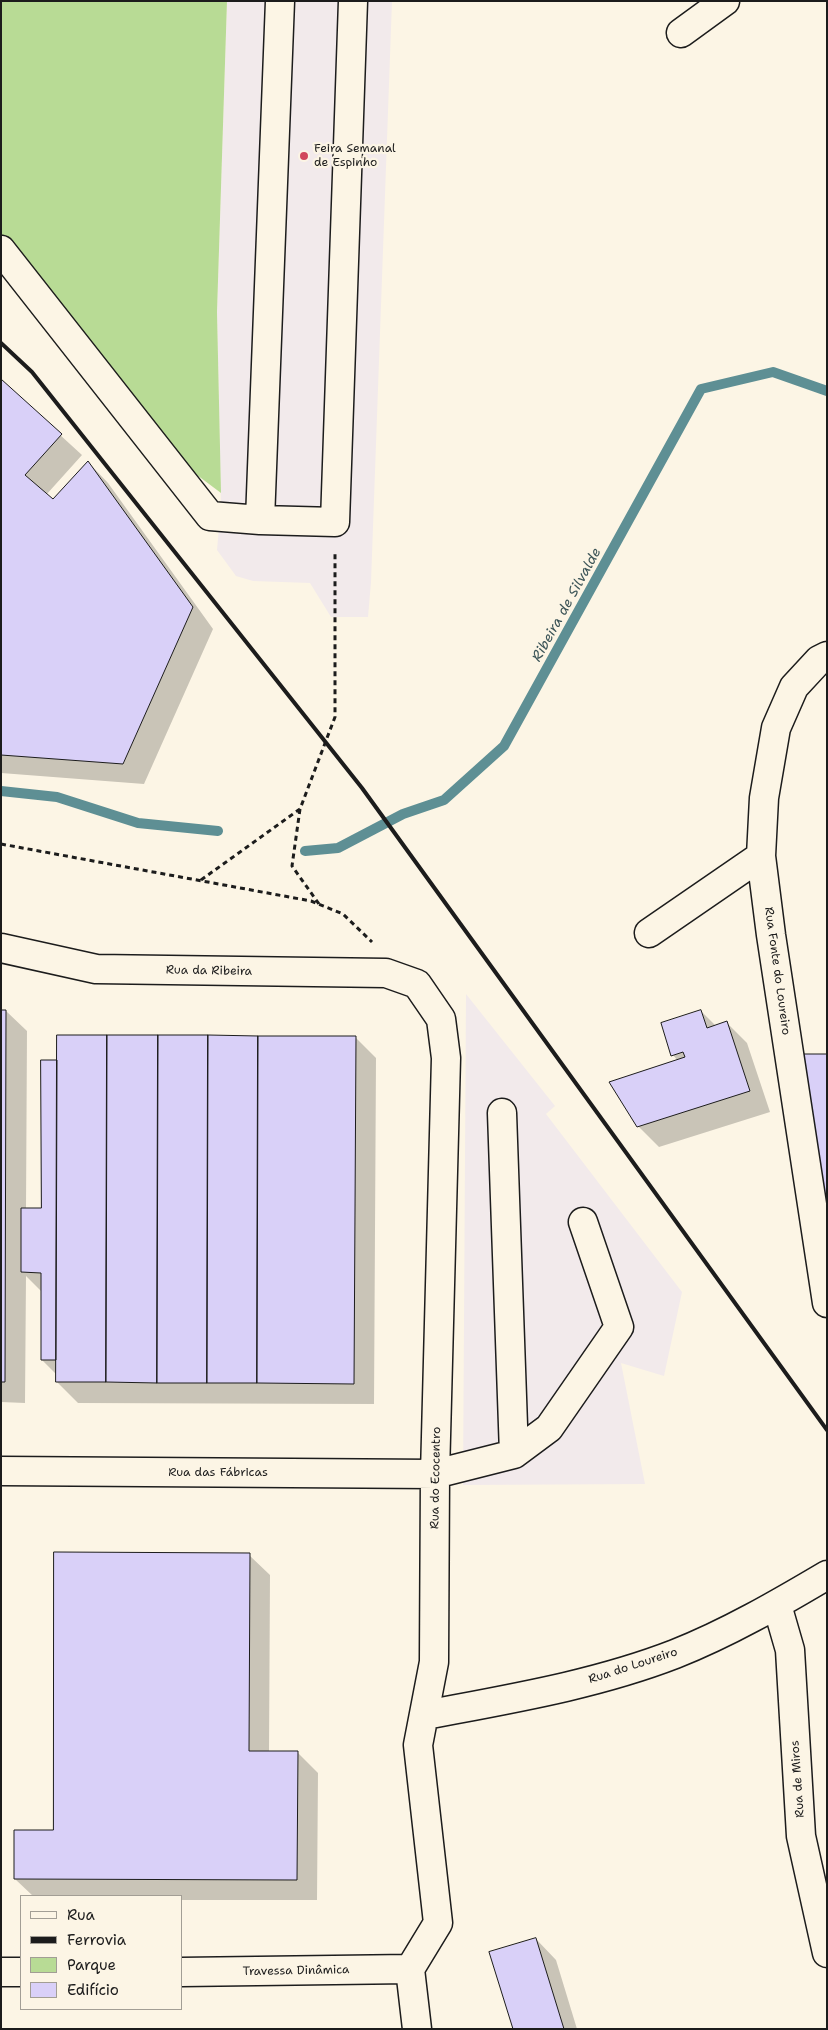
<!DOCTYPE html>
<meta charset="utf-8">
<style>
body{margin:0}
#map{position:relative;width:828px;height:2030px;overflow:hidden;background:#fcf5e5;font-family:"Shantell Sans",sans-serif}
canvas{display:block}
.frame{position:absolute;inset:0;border:2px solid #1c1c1c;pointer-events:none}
.legend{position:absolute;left:20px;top:1895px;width:162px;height:115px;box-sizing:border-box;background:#fcf5e5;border:1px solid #a29e95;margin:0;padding:6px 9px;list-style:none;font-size:15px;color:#1c1c1c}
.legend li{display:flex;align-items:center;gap:10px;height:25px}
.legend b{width:25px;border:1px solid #a29e95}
</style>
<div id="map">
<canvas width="828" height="2030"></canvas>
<div class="frame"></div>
<ul class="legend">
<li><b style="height:6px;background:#fcf5e5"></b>Rua</li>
<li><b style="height:6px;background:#1c1c1c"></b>Ferrovia</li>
<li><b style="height:14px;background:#b8db95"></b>Parque</li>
<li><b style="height:14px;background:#d9d0f8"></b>Edifício</li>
</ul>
</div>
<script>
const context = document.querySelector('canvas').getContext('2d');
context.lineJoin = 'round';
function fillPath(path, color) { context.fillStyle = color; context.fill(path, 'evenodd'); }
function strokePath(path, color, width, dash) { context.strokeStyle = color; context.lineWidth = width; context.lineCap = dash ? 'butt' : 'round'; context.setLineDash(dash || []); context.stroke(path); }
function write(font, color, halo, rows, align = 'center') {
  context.font = font + ' "Shantell Sans",sans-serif'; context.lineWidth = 4.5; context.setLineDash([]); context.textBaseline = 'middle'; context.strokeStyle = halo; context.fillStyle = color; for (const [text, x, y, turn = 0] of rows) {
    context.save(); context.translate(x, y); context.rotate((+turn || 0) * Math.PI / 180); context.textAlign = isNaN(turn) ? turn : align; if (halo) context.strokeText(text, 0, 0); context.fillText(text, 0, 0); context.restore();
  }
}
fillPath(new Path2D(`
 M227,1H392L371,582L368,617H331L310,583L253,581L236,576L217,550L221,506L217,312Z
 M466,994L555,1106L546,1114L682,1292L664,1376L621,1363L645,1484L463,1485Z`), '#f2eaeb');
fillPath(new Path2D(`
 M1,1H227L217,312L221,493L193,472L21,259L1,240Z`), '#b8db95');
fillPath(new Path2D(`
 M1,381L82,455L46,495L53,501L88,462L108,483L213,629L144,784L1,773Z
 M1,1011H6L27,1031L26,1209H42L58,1061L355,1037L376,1058L374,1404L78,1403L57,1382V1375L42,1360V1292L26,1276L25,1403L1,1402Z
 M701,1011L716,1026L727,1023L747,1043L770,1112L659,1147L638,1126L678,1061L673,1055Z
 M249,1555L270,1575L269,1753H298L318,1773L317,1900H181V1896H33L15,1879L54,1831Z
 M536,1939L556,1960L577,2029H514Z`), '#0003');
strokePath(new Path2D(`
 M1,791L57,797L138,823L218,831
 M305,851L338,848L403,814L444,800L504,746L701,389L773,372L827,391`), '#5e8f94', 10);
const building = new Path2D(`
 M1,379L62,434L25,475L53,499L88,461L193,607L123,764L1,755Z
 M1,1010H6L5,1382H1Z
 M701,1010L707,1028L727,1021L750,1091L637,1127L609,1082L685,1057L683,1052L671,1056L661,1023Z
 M57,1035H107L106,1382H56Z
 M107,1035H158L157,1383L106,1382Z
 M158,1035H208L207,1383H157Z
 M208,1035L258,1036L257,1383H207Z
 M258,1036H356L354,1384L257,1383Z
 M799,1054H827V1223Z
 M41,1060H57L56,1360H41V1273L21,1272V1208H41Z
 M54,1552L250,1553L249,1751H298L297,1880L14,1879V1830H53Z
 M536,1938L564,2029H513L489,1952Z`);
fillPath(building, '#d9d0f8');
strokePath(building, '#1c1c1c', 1);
const minor = new Path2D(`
 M681,33L725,1
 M1,250L210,516L260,520L335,522L353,1
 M260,520L280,1
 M827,656L819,660L794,687L776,728L764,798L761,856L771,935L827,1303
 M649,933L761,856
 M1,948L96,969L386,973L417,984L441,1019L446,1058L435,1474L434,1662L418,1745L438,1923L410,1969
 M502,1113L514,1454
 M1,1471L435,1474L514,1454L549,1428L619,1327L583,1222
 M777,1605L790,1650L801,1836L827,1953
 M425,1715C509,1699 595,1685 675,1654C728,1633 778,1604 827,1575
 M410,1969L417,2029
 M1,1972H21
 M181,1972L410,1969`);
strokePath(minor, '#1c1c1c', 31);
strokePath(new Path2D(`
 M300,809L292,866L319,904
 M1,844L311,901L343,914L372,942
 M201,880L300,809L335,717V552`), '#1c1c1c', 3, [5, 4]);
strokePath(minor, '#fcf5e5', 28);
strokePath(new Path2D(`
 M1,343L32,372L362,788L827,1430`), '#1c1c1c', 4);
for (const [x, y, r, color] of [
 [304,156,5,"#d1495b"]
]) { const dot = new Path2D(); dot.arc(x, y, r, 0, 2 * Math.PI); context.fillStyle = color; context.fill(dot); strokePath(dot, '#fcf5e5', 2); }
write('12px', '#1c1c1c', '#fcf5e5', [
 ["Feira Semanal",314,149],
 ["de Espinho",314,163]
], 'left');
write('12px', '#1c1c1c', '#fcf5e5', [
 ["Rua da Ribeira",209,971,1],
 ["Rua Fonte do Loureiro",777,971,82],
 ["Rua das Fábricas",218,1473],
 ["Rua do Ecocentro",436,1478,-89],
 ["Rua do Loureiro",633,1666,-18],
 ["Rua de Miros",798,1779,-94],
 ["Travessa Dinâmica",296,1971,-1]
]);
write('italic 14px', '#3d5558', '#fcf5e5', [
 ["Ribeira de Silvalde",567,605,-61]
]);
</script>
